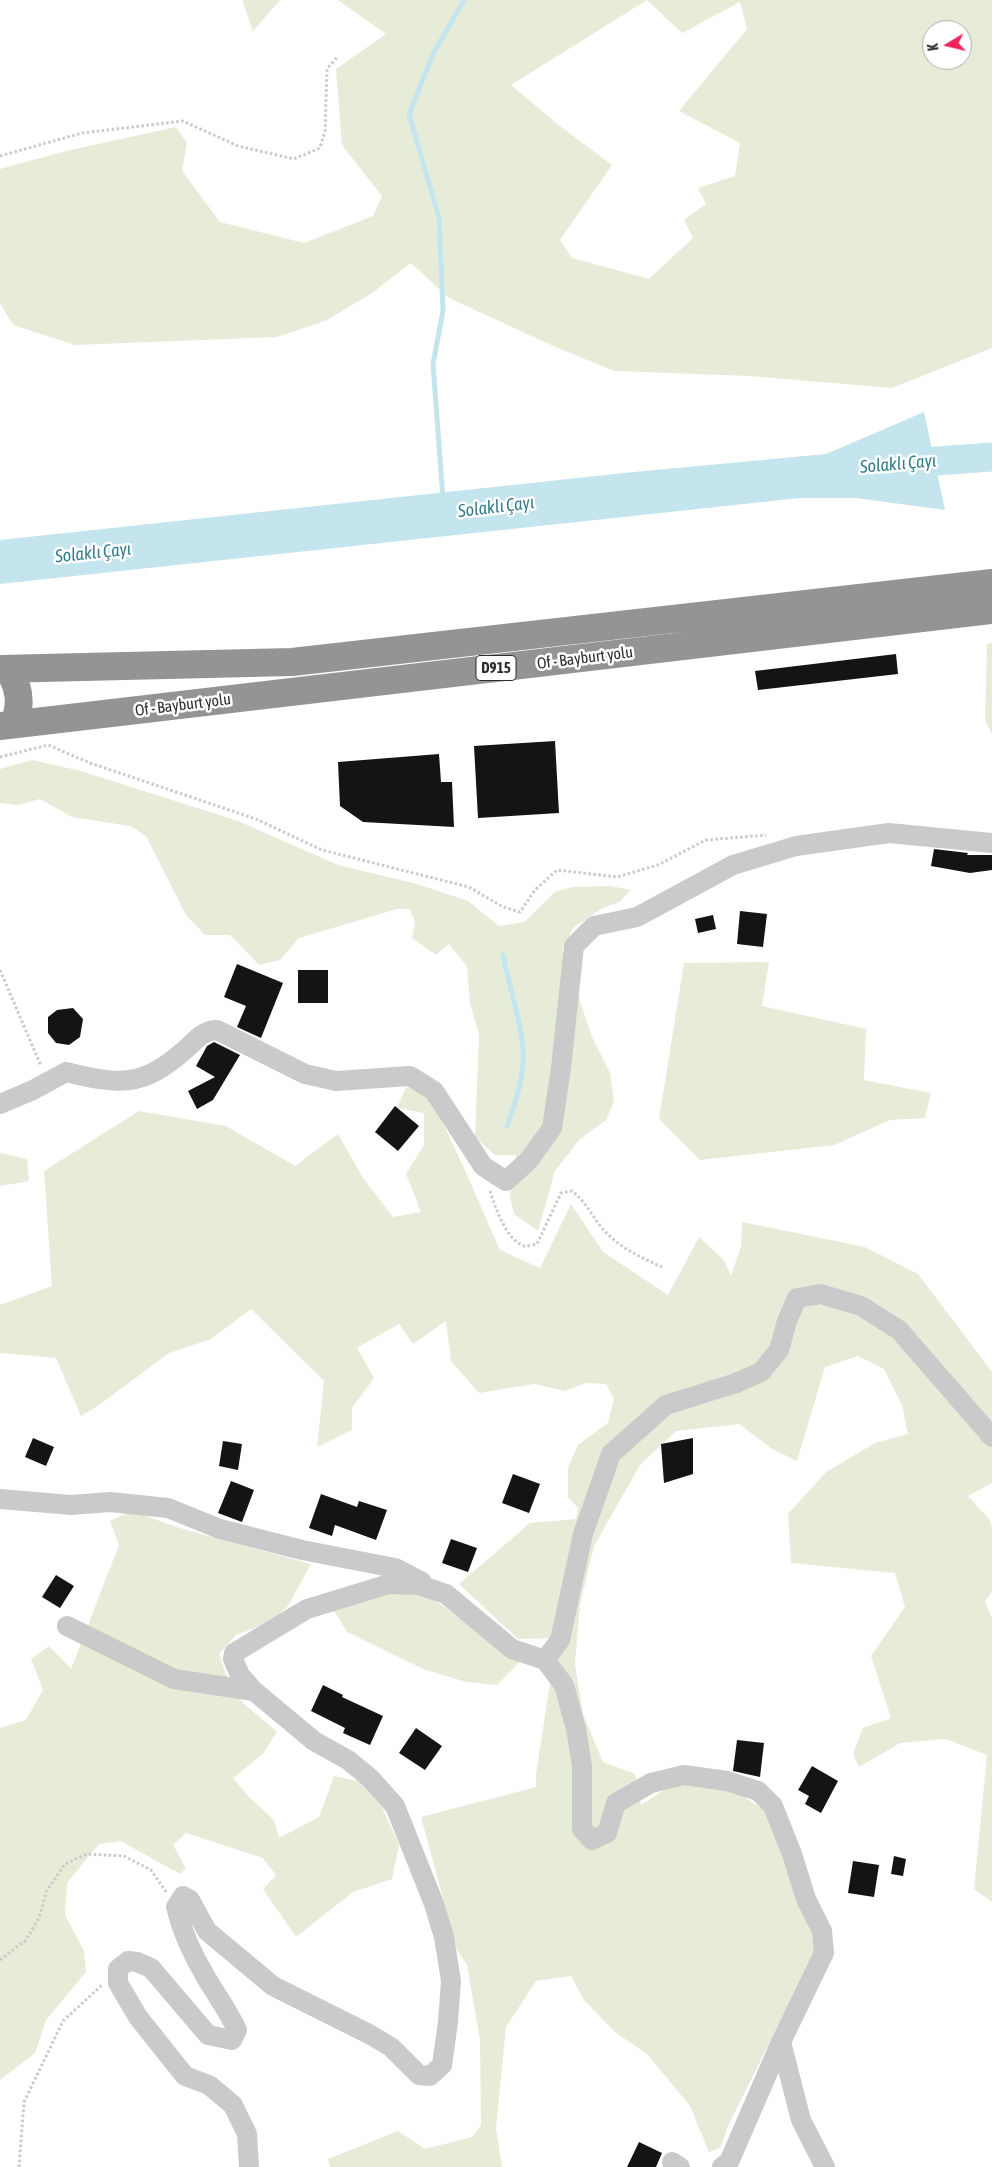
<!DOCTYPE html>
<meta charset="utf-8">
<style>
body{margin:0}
#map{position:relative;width:992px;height:2167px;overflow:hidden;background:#fff;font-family:"Asap Condensed",sans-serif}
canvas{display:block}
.north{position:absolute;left:922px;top:20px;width:50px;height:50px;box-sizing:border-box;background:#fff;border:1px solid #ababab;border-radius:50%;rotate:261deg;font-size:14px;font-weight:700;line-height:20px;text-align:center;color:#2d2d2d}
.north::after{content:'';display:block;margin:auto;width:18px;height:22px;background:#f0235b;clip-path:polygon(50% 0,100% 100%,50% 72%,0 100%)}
</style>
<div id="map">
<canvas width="992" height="2167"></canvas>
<div class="north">K</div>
</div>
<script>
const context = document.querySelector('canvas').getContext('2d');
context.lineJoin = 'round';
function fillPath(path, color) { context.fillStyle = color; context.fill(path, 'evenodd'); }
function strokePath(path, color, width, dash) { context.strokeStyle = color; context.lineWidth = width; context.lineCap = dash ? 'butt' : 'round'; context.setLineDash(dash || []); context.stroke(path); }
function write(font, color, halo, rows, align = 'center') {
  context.font = font + ' "Asap Condensed",sans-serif'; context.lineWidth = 5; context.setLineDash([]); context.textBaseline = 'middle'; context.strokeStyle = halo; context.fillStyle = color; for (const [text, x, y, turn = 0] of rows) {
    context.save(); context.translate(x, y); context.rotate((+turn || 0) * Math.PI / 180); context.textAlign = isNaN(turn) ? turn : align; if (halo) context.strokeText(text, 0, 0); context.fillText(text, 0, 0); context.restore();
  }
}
fillPath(new Path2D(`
 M242,0H280L253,31Z
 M338,0H992V348L892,388L750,376L614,371L551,345L449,298L411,263L372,293L327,320L277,337L75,345L13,325L0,303V169L66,151L176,127L187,143L182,171L220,222L304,243L373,216L382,196L342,145L336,69L386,34ZM647,0L682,33L740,2L747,29L679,111L740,143L735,176L698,188L706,204L684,220L693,238L649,279L572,258L560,240L612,165L556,123L511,85ZM932,30H962V60H932Z
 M992,643V735L985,720L987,644Z
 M32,760L81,771L238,821L338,865L417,884L468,901L499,926L524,922L555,892L572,887L610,886L631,890L619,902L603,908L574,927L562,949L592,1037L610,1073L614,1102L606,1120L580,1139L555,1171L538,1231L514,1214L510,1197L516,1155H495L475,1137L479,1035L470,1003L467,966L449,944L436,955L412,938L415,922L410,909H397L299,938L280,960L259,965L230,935H205L186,915L146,836L130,826L72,817L40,799L18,805L0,803V769Z
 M769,962L762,1006L866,1029L864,1080L931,1093L925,1118L890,1120L834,1145L700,1160L659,1119L684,963Z
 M406,1087L429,1093L463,1166L500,1250L540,1268L571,1204L603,1252L668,1295L699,1237L723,1259L731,1275L741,1247L742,1222L865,1247L918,1274L992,1372V1483L968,1496L990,1520L992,1529V1592L985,1601L992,1618V1902L974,1889L987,1755L946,1739L900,1743L859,1767L853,1754L863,1728L891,1718L871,1656L905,1607L895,1573L791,1563L788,1514L826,1472L875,1443L908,1434L902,1405L884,1369L858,1356L825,1367L797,1461L772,1449L739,1424L676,1431L640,1465L594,1546L580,1605L575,1664L583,1714L603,1762L635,1774L641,1805L677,1782L727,1786L766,1811L797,1889L817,1947L729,2124L720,2148L709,2152L690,2106L647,2054L615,2032L584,2000L571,1976L536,1981L506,2027L496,2128L502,2167H330L328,2159L398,2131L425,2149L472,2137L481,2125L480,2040L467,1965L457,1950L421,1817L536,1787V1774L557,1638L518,1639L459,1584L530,1523L576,1519L578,1508L568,1497V1468L578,1445L608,1423L614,1399L606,1384L587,1383L565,1391L534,1384L479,1393L451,1361L446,1321L413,1344L399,1324L357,1348L374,1378L352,1408V1430L317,1447L324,1381L251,1309L211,1339L169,1353L95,1408L81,1416L56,1358L0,1353V1305L52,1286L44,1171L139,1111L226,1126L295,1166L338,1134L363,1178L393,1217L421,1212L406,1174L424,1145V1113L397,1108Z
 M0,1153L27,1159L29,1181L0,1186Z
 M131,1511L183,1529L311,1564L288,1606L271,1622L236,1635L219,1654L226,1674L242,1702L277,1732L263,1754L233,1778L248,1796L274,1820L279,1838L319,1817L334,1776L361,1782L382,1807L399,1845L392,1879L353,1892L296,1937L263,1889L276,1875L263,1858L186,1833L173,1845L186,1868L180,1874L121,1841L99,1844L67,1883L65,1915L84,1951L86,1972L46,2020L35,2053L0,2080V1728L26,1720L43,1690L31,1659L49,1646L71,1669L119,1545L110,1521Z
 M402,1591L429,1596L520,1662L497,1685L466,1682L423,1669L347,1632L333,1609Z`), '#e7ecd9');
fillPath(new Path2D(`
 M924,412L945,510L856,498H800L0,584V540L624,473L826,454Z`), '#c4e5ed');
strokePath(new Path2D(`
 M443,499L433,364L443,311L439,218L409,114L433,54L464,0
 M503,955C509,986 525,1033 523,1062C522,1084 514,1106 507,1126`), '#c4e5ed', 5);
strokePath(new Path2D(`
 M897,464L992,457`), '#c4e5ed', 29);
fillPath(new Path2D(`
 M896,654L898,674L758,690L755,671Z
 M555,741L559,813L478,818L474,746Z
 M439,754L441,782H452L454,827L363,822L340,806L338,762Z
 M934,849L968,853L967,855H992V870L970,873L931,866Z
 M740,911L767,914L763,947L737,944Z
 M713,915L716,929L698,933L695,919Z
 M237,964L283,983L261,1038L237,1027L246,1006L224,997Z
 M298,970H328V1003H298Z
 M73,1008L83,1019L80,1037L69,1045L56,1043L48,1033V1017L57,1010Z
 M214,1042L240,1055L213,1100L197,1109L188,1091L215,1077L196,1066L207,1046Z
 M395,1106L419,1126L398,1151L375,1132Z
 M33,1438L54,1447L46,1466L25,1457Z
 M693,1438V1474L664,1483L661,1444Z
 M223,1441L242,1444L238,1470L219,1466Z
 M513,1474L540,1484L529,1513L502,1503Z
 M231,1481L254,1490L242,1522L218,1513Z
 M321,1494L357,1507L359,1501L387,1510L376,1540L335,1525L332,1536L309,1528Z
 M451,1539L477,1548L468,1572L442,1563Z
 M56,1575L74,1586L60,1608L42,1597Z
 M323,1685L343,1695L342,1697L383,1716L370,1745L343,1733L345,1728L311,1711Z
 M416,1728L442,1746L425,1770L399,1753Z
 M737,1740L764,1743L760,1777L733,1771Z
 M812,1766L838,1781L821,1813L805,1804L809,1796L798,1790Z
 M894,1856L906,1859L903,1876L891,1874Z
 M853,1861L879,1865L874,1897L848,1893Z
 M639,2142L662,2153L656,2167H627Z`), '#141414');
strokePath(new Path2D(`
 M0,156L82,133L183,121L238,146L294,159L320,148L325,131L327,69L338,56
 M0,757L48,745L90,763L256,819L322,850L469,887L503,907L520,912L535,890L557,870L617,877L658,865L706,840L766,835
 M0,970L41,1066
 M490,1191C495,1207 507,1242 525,1246C528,1246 534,1245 537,1244L561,1193L572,1191C585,1201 591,1214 601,1227C618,1247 638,1256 662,1267
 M0,1960L26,1940L39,1918L47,1890L65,1864L87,1854L124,1856L151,1870L166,1892
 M19,2167L24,2102L63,2021L102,1985`), '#cacaca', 3, [2.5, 2.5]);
strokePath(new Path2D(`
 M0,1104L33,1090L66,1072C120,1085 142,1088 186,1049C196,1040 203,1030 217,1030L305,1074L336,1081L410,1076L434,1091L483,1166L506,1181L529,1160L552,1128L561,1068L574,946L594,926L637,917L733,865L796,846L889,833L992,843
 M0,1499L71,1505L110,1502L168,1508L220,1529L302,1550L395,1568L422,1582
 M67,1626L174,1679L254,1691
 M545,1660L560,1640L583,1534L611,1454L666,1405L736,1383L761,1372L779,1350L787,1321L797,1298L821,1294L861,1306L899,1330L992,1437
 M672,2162L680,2167
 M249,2167L247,2134L233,2105L209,2085L185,2076L138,2017L118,1983V1969L128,1961L137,1962L151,1968L208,2035L232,2040L237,2030C229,2012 217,1996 207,1979C193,1956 182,1932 176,1907L183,1896L190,1900L207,1931L273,1986L369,2034L391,2047L419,2075L430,2076L442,2065L448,2022L451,1981L444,1937L434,1904L395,1806L370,1778L348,1760L314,1741L254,1691L240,1675L233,1659L234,1653L307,1609L389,1584L419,1585L446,1594L512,1649L545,1660L564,1685L576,1729L582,1766V1829L592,1840L607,1833L616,1803L651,1783L684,1775L727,1781L758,1791L773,1806L792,1854L806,1899L822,1931L824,1953L781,2042L801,2120L825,2167
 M722,2167L729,2162L781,2042`), '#cacaca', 20);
strokePath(new Path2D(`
 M0,669L292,662L992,583
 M8,669C20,687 22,704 14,724
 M0,726L992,610`), '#949494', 28);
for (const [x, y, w] of [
 [496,668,40]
]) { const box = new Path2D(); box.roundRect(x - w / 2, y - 12.5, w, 25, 4); context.fillStyle = '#fff'; context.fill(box); strokePath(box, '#2d2d2d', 1); }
write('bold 15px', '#2d2d2d', null, [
 ["D915",496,668]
]);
write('16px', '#2d2d2d', '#fff', [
 ["Of - Bayburt yolu",585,658,-7],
 ["Of - Bayburt yolu",183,705,-7]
]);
write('italic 18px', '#347c8c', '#fff', [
 ["Solaklı Çayı",898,464,-5],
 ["Solaklı Çayı",496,507,-7],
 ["Solaklı Çayı",93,553,-6]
]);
</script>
